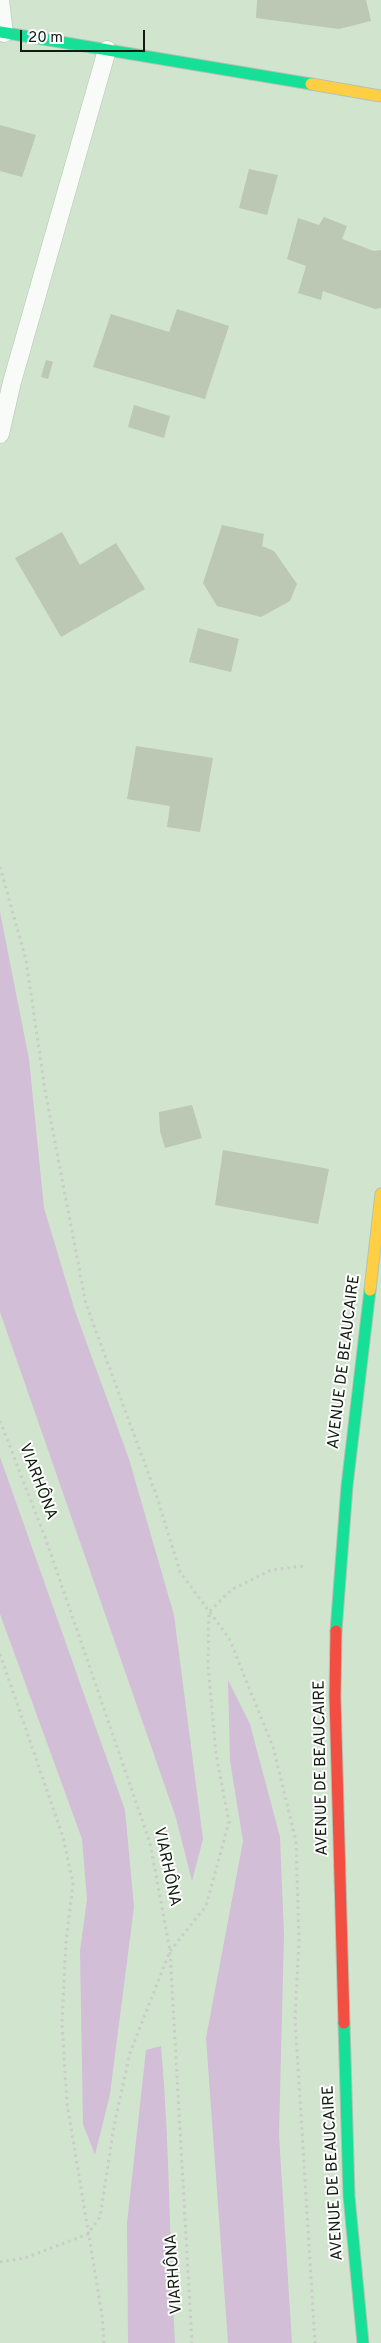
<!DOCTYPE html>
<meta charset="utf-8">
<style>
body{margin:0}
#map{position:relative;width:381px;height:2343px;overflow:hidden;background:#d1e4ce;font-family:Overpass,sans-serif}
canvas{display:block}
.scale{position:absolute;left:20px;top:30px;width:125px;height:22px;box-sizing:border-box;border:2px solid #111d0f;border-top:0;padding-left:6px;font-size:15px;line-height:18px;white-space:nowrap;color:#111d0f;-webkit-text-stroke:4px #fff;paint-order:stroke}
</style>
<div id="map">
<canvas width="381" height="2343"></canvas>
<div class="scale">20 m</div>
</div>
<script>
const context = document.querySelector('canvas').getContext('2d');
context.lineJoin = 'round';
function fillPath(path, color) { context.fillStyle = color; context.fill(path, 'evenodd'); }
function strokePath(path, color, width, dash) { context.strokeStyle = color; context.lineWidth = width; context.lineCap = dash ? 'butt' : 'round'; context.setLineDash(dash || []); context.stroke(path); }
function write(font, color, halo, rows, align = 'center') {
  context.font = font + ' Overpass,sans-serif'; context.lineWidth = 4; context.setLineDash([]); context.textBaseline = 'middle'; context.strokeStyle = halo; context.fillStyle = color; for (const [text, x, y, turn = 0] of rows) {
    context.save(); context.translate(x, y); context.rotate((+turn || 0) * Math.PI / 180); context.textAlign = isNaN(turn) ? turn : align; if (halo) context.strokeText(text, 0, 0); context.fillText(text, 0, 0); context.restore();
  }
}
fillPath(new Path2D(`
 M0,912L29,1059L44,1208L75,1311L129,1459L174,1615L203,1839L192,1881L176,1818L0,1312Z
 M0,1457L125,1810L134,1907L110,2094L95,2155L83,2124L80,1951L87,1899L82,1839L0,1614Z
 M228,1680L250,1724L280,1837L284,1935L279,2135L292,2343H228L206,2038L243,1841L230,1761Z
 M161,2046C170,2145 169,2244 175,2343H128L127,2223L146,2050Z`), '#d3bed7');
fillPath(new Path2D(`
 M257,0H366L371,21L339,29L256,18Z
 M0,125L36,135L22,177L0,171Z
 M249,169L278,175L267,215L239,208Z
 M324,217L347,226L342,239L374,251L381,250V308L375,309L323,291L321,300L298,293L306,266L287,259L298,218L319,225Z
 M177,309L229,326L205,399L93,367L111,314L169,332Z
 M46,360L53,362L48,379L41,377Z
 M134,405L170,416L164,438L128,427Z
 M222,525L264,534L262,546L274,551L297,584L290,601L261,617L217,606L203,583Z
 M62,532L80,565L116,543L145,589L61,637L15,558Z
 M198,628L239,639L231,672L189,662Z
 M136,746L213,758L200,832L167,827L170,806L127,799Z
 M192,1105L202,1138L165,1148L160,1131L159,1112Z
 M223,1150L329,1169L318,1224L215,1205Z`), '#bcc7b4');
const lane = new Path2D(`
 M0,0L4,33
 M0,434L12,382L107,50`);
const fast = new Path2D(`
 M0,32L311,84
 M336,1631L347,1486L370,1290
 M344,2023L349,2196L363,2343`);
const slow = new Path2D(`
 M311,84L381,96
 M370,1290L381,1194`);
const jam = new Path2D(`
 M336,1631L335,1697L344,2023`);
strokePath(lane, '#b3c2b1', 19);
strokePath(fast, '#b3c2b1', 13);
strokePath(slow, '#b3c2b1', 13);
strokePath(jam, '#b3c2b1', 13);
strokePath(new Path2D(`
 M0,867L26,960L45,1090L86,1304L157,1497L180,1572L229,1638L273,1747L296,1841L299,1941L295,2017L315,2343
 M0,1421L45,1537L150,1843L170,1951L192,2343
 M0,1654L63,1837L73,1883L66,1942L62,2023L67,2103L102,2315L104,2343
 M0,2262L25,2258L88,2234L100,2217L114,2126L130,2053L170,1951L206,1906L229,1822L216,1754L208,1665L209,1612L231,1590L271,1570L304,1566`), '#c8cec7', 3, [2.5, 4]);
strokePath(lane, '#f8fbf8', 18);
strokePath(fast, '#16e098', 11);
strokePath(slow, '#ffcf43', 11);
strokePath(jam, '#f24e42', 11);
write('16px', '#111d0f', '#fff', [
 ["AVENUE DE BEAUCAIRE",345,1362,-83],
 ["VIARHÔNA",37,1482,69],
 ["AVENUE DE BEAUCAIRE",322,1768,-91],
 ["VIARHÔNA",166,1867,78],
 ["AVENUE DE BEAUCAIRE",334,2173,-93],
 ["VIARHÔNA",175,2274,-94]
]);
</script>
